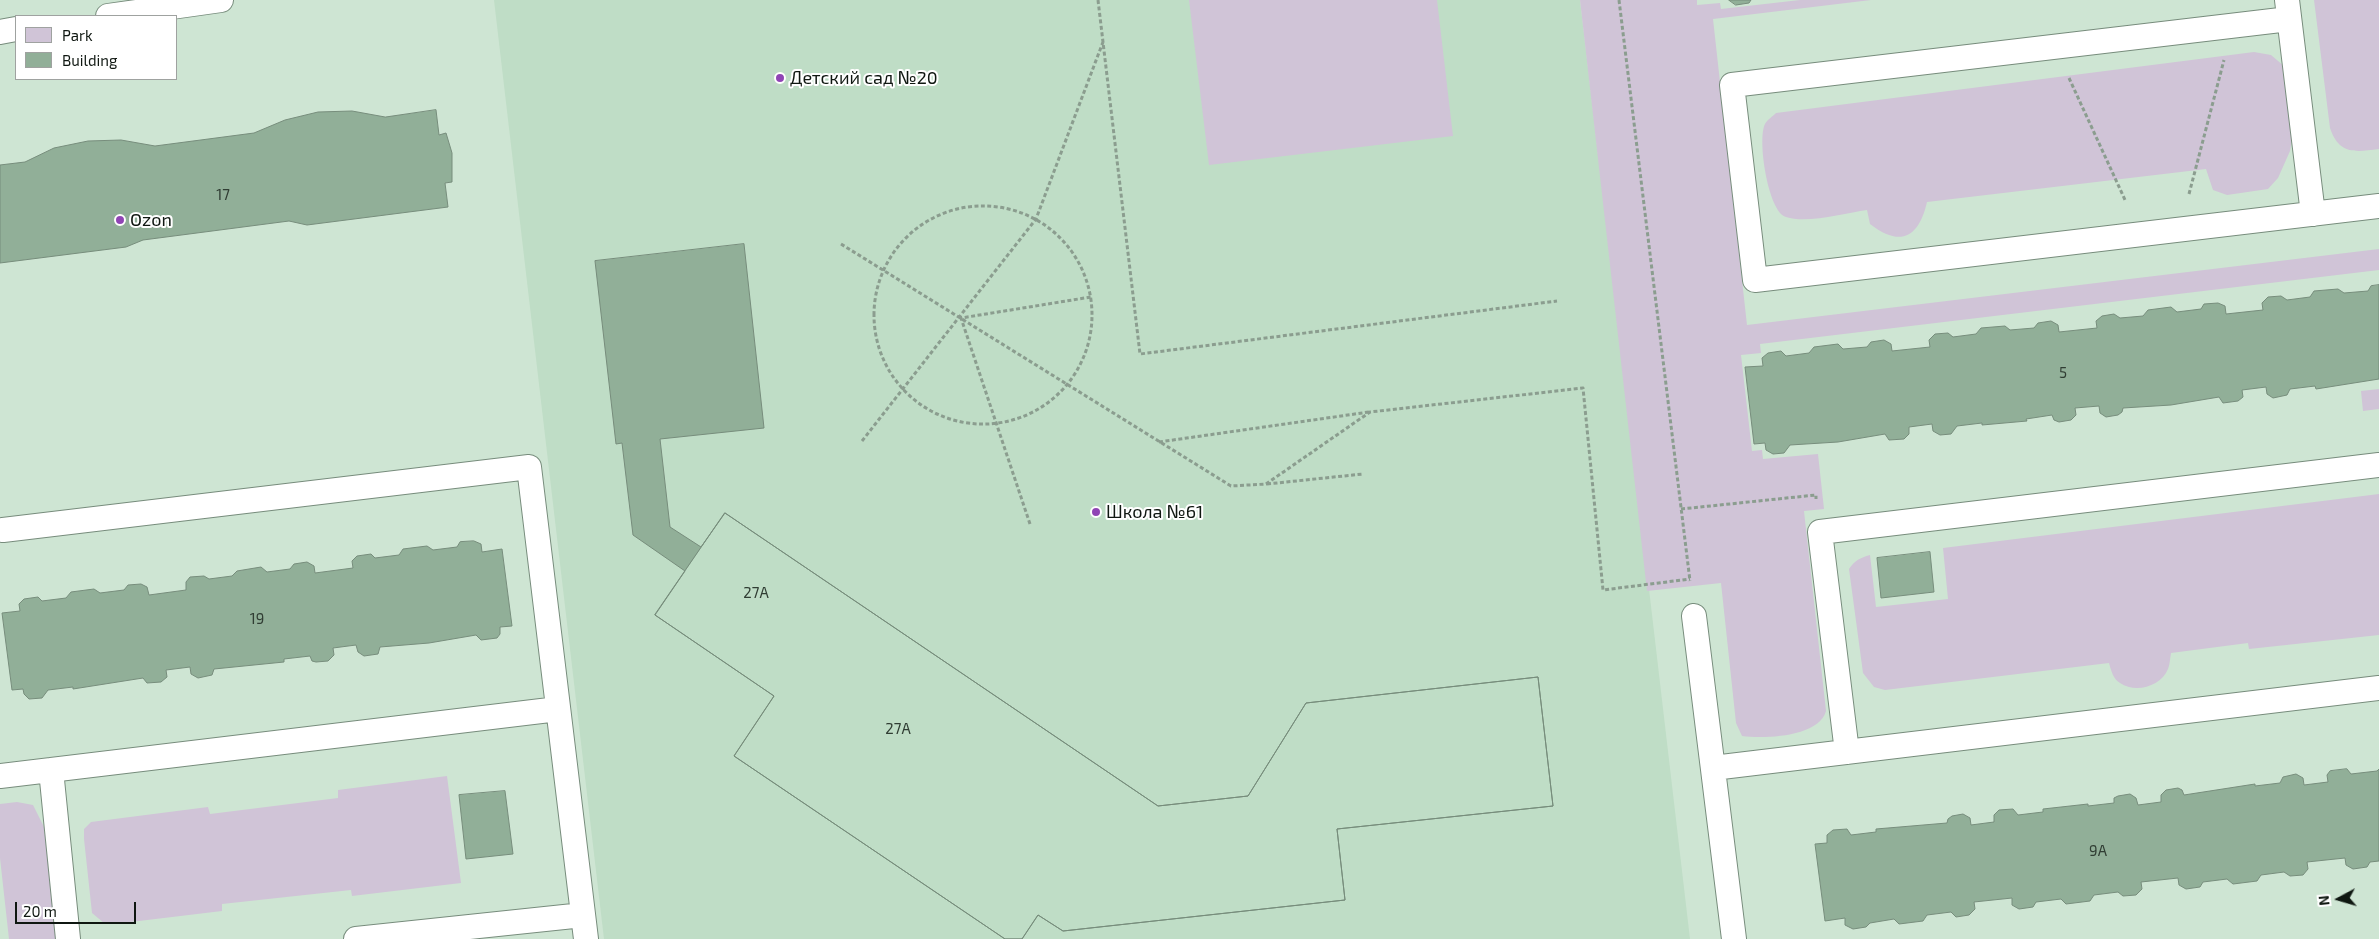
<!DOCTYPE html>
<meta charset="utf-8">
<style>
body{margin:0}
#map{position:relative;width:2379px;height:939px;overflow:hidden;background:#cee5d3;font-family:"Exo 2",sans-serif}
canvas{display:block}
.legend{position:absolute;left:15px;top:15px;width:162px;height:65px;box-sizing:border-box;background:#fff;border:1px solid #9fa2a0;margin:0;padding:6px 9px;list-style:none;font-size:15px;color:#0f1711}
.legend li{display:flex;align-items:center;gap:10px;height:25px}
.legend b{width:25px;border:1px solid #9fa2a0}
.north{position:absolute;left:2314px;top:874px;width:50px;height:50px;-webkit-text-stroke:4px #fff;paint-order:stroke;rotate:264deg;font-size:14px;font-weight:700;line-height:20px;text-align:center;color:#0f1711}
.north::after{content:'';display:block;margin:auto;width:18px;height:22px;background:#0f1711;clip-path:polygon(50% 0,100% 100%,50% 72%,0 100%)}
.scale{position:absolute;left:15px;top:902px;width:121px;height:22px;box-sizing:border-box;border:2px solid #0f1711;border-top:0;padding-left:6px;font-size:15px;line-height:18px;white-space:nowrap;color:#0f1711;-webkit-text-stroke:4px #fff;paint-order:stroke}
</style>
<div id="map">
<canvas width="2379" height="939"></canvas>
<ul class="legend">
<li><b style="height:14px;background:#d0c4d7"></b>Park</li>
<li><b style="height:14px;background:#91af98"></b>Building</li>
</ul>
<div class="north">N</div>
<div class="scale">20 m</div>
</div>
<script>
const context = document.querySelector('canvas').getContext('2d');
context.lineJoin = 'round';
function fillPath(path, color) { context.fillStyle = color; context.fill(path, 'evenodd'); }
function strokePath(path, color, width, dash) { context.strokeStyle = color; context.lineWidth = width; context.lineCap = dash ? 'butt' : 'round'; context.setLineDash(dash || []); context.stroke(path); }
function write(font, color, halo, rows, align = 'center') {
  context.font = font + ' "Exo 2",sans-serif'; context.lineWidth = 4; context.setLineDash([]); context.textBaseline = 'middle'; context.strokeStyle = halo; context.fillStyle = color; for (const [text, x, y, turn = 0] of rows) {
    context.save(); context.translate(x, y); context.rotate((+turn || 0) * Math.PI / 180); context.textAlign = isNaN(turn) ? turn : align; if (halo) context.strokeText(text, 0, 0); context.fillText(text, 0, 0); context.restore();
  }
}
fillPath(new Path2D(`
 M494,0H1580L1690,939H604Z`), '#bfddc6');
fillPath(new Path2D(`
 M1189,0H1437L1453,136L1209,165Z
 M1580,0H1697V5L1720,3L1721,9L1800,0H1871L1713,19L1747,325L2379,249V270L1760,344L1761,353L1741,355L1752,451L1762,450L1763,459L1818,454L1824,509L1804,511L1826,711C1819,737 1765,739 1742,736L1736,723L1721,583L1647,591Z
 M2314,0H2379V149C2355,152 2339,155 2330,128Z
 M2254,52L2271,55L2284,66L2294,126L2290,151L2278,178L2268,189L2227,195L2213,190L2206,169L1927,202C1919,237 1901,248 1870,224L1867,210C1845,213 1807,224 1786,217C1768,212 1757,139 1765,124C1767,120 1773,116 1776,113Z
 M2379,389V409L2363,411L2361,391Z
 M2379,494V635L2249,649L2248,643L2171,653C2170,658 2170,664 2168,669C2161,686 2136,694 2120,683C2113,679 2111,670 2109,663L1885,690L1874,687L1863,673L1849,569C1855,560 1860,558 1870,555L1876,607L1948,599L1943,548Z
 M447,776L461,883L352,896L351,890L222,904V911L114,924L104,923L92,913L84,839V829L91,822L208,807L210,814L338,798V790Z
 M17,802L33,805L44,827L57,939H9L0,858V804Z`), '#d0c4d7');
const building = new Path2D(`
 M1729,0H1751L1749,3L1736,5Z
 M436,110L439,135L446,133L452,153V182L445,183L448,207L307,225L289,221L143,240L126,247L0,263V165L25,162L54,148L88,141L121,140L155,146L254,133L285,120L318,112L352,111L385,117Z
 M744,244L764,428L660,439L670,527L701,547L725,513L1158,806L1248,796L1306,703L1538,677L1553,806L1337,829L1345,900L1063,931L1038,915L1022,939H1005L734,756L774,696L655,615L685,571L633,535L622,443L616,444L595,261Z
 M2379,285V379L2316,389L2315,386L2290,389L2287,395L2273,398L2267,394L2266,387L2242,390L2243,397L2238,401L2223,403L2219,397L2171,405L2123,408L2122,412L2118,415L2106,417L2100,413L2099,406L2075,408L2076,415L2071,420L2059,422L2054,420L2052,415L2026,419L2027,421L1982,425V423L1957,426L1951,434L1940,435L1933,431L1932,424L1909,427V434L1904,439L1889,440L1885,434L1838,442L1790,445L1784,453L1773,454L1766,450L1765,443L1754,444L1745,367L1763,366L1762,358L1768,353L1781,351L1786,356L1809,353L1814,347L1838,344L1843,349L1867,347L1871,342L1884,340L1891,344L1892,351L1930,347L1929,340L1935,334L1948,333L1953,337L1976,334L1981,328L2005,326L2010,330L2034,328L2038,323L2051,321L2058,325L2059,332L2097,328L2096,321L2102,316L2114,314L2120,318L2143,316L2148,310L2171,307L2177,312L2201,309L2204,304L2218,303L2225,306L2226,314L2263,310L2262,303L2268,297L2281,296L2287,300L2310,297L2314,291L2338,289L2344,293L2368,291L2371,286Z
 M725,513L1158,806L1248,796L1306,703L1538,677L1553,806L1337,829L1345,900L1063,931L1038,915L1022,939H1005L734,756L774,696L655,615Z
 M474,541L481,544L482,552L502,549L512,626L500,627V634L497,638L481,640L476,635L429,643L380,647L378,654L364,656L358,652L356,645L333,648L334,655L328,661L316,662L312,661L310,656L284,659V662L214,669L212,675L198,678L191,674L190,667L166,670L167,677L161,682L147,683L143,678L73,689V687L48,690L42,698L29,699L24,694L23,689L12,690L2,613L20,611L19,604L24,599L38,597L42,601L66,598L71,592L94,589L100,593L124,590L128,585L141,584L147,587L149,595L186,590V582L190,577L204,576L209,579L232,576L237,571L261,567L267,572L290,569L294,564L307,562L314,566L315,573L353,568L352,561L357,556L371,554L375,558L399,555L403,549L427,546L433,550L457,547L460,542Z
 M1930,552L1934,592L1881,598L1877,558Z
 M2347,769L2351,774L2377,771L2379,769V861L2370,862L2367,867L2353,869L2346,865L2345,858L2307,862L2308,869L2303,875L2290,876L2284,872L2261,875L2257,881L2233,884L2227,879L2203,882L2200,887L2186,889L2179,885L2178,878L2141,882L2142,889L2136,895L2123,896L2118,892L2094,895L2090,901L2066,904L2061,899L2036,902L2033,907L2019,909L2012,905V898L1974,902L1975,909L1969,915L1956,917L1951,912L1927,915L1923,921L1899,924L1894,919L1870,923L1866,927L1853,929L1845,925V918L1825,921L1815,844L1827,843V835L1833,830L1847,829L1851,835L1876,832V829L1947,823L1948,819L1952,816L1963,814L1970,818L1971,825L1994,822V815L1999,810L2013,809L2018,815L2043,812V809L2088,804V806L2114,803V798L2118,796L2130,794L2136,798L2138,805L2161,802V795L2166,790L2178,788L2182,790L2184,795L2255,784V786L2280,783L2283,777L2296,774L2303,778L2304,785L2328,782L2327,775L2330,771Z
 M505,791L513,854L466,859L459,795Z`);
fillPath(building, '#91af98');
strokePath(building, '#778d7c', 1);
const lane = new Path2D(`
 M2287,0L2313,214
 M108,16L221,0
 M2289,19L1732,85L1755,280L2379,206
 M0,32L16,29
 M3,530L529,467L586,939
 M1694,616L1734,939
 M1847,752L1820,532L2379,465
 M1713,768L2379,688
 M51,770L68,939
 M0,776L558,709
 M356,939L583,915`);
strokePath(lane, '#778c7c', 26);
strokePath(new Path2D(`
 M1098,0L1140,354L1557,301
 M1619,0L1690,581
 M2069,78L2126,202
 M2189,194L2224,60
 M874 315a109 109 0 1 1 218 0a109 109 0 1 1-218 0Z
 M841,244L1231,486L1266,484L1370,412L1583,388L1603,590L1690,579
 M862,441L1036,219L1103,42
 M1159,442L1369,412
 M1267,484L1363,474
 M1681,509L1816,495V499
 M1030,524L961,318L1091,297`), '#8b9d8f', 3, [4, 2.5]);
strokePath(lane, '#fff', 24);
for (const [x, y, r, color] of [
 [780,78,5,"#9044b5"],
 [120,220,5,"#9044b5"],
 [1096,512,5,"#9044b5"]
]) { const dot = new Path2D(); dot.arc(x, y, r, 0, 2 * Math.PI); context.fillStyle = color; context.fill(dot); strokePath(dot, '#fff', 2); }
write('15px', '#303d33', null, [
 ["17",223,195],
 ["5",2063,373],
 ["27А",756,593],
 ["19",257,619],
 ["27А",898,729],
 ["9А",2098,851]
]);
write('18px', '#0f1711', '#fff', [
 ["Детский сад №20",790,78],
 ["Ozon",130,220],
 ["Школа №61",1106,512]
], 'left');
</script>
